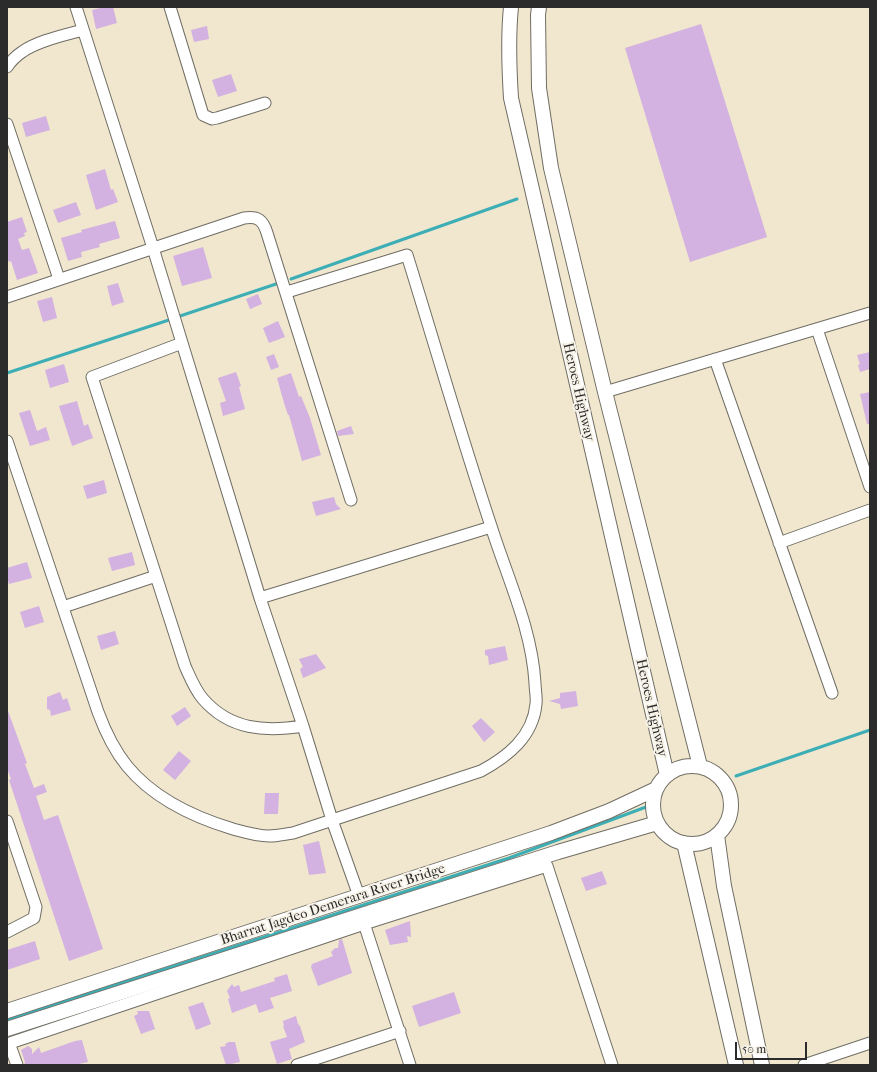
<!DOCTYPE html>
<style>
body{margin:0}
#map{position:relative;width:877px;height:1072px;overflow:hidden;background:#f0e7ce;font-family:"IM FELL French Canon",serif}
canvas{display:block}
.frame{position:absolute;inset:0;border:8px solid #2b2b2b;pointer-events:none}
.scale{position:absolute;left:735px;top:1042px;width:72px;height:18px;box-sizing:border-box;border:2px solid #2b2b2b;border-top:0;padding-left:5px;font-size:12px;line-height:14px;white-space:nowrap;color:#2b2b2b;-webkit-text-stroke:3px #f7f3e8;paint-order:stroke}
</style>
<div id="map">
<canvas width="877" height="1072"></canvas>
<div class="frame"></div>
<div class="scale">50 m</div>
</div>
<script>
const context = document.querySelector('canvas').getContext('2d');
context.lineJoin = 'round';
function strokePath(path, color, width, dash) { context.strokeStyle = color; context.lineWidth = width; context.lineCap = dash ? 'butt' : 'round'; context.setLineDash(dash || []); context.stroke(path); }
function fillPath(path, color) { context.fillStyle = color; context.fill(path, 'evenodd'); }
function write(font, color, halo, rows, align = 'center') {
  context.font = font + ' "IM FELL French Canon",serif'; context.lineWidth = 4; context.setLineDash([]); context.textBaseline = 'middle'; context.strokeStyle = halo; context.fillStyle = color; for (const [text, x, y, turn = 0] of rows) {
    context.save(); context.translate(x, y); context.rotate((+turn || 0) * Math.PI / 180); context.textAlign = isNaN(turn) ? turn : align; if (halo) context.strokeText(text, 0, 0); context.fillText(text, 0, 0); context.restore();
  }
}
strokePath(new Path2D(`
 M291,279L517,199
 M177,317L276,284
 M7,373L172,319
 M736,776L870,730
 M7,1020L509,858L646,807`), '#3daeb5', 3);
fillPath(new Path2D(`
 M105,7H113L117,23L96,29L92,10Z
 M701,24L767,237L690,262L625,48Z
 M207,26L209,39L194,42L191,30Z
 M231,74L237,91L218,97L212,80Z
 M46,116L50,130L26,137L22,123Z
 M105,169L111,190L113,189L118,202L96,210L86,175Z
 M76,202L81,215L58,223L53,210Z
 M22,217L27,232L24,233L25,236L18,239L22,250L29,248L38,273L17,280L11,261L9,262L7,257V222Z
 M115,221L120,238L99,244L100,247L81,252L82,257L68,261L61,238L82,232L81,230Z
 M203,247L212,278L182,286L173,256Z
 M118,283L124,302L112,306L107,286Z
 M258,294L262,304L250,309L246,299Z
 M52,297L57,318L43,322L37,301Z
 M278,321L285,337L269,343L263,328Z
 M870,352V369L860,372L858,365L860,364L857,355Z
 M274,354L279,367L271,370L266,357Z
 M64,364L69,382L50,388L45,370Z
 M236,372L241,386L239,387L245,409L223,416L220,403L226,401L218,378Z
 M291,373L299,397L301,396L310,418L321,455L302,461L289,415H288L284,403L277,378Z
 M870,392V424H867L860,394Z
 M77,401L84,426L88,424L93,438L72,446L59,406Z
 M30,410L37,431L46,427L50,440L30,446L19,413Z
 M351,426L354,434L338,436L337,431Z
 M104,480L107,493L87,499L83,486Z
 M334,497L336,504L341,509L316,516L312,502Z
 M132,552L135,565L112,571L108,558Z
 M27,562L32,578L9,584L7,576V568Z
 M39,606L44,622L25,628L20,612Z
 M115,631L119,644L101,650L97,636Z
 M505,646L508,660L489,665L488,656L485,655V650Z
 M316,654L326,668L303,678L300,669L303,667L299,659Z
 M576,691L578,706L561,709L560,704L549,701L560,698V693Z
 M60,692L63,700L67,698L71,710L51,716L50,710L47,709V697Z
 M185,707L191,716L177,726L171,716Z
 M8,711L27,763L25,764L34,788L44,784L47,792L36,796L44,820L58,815L103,949L69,961L9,780L11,779L7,768V712Z
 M481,718L495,732L484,742L472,726Z
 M179,751L191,761L175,780L163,770Z
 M265,793H279L278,814H264Z
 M319,841L326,873L309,875L303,845Z
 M602,871L607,884L586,891L581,878Z
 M410,921L411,937L407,936L408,942L390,945L385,930Z
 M342,939L352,973L318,986L311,967L312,964L333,956L331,952L335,948H338L339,940Z
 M35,941L40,959L7,970V950Z
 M287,974L292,991L270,998L274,1008L259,1013L256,1004L232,1013L228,999L230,998L227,991L232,984L234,987L239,985L241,992L275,981L274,978Z
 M454,992L461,1013L419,1027L412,1006Z
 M203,1002L211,1024L196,1030L188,1007Z
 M137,1011H149L155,1029L141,1034L134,1016L138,1014Z
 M296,1016L298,1024L300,1026L305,1042L289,1049L292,1059L277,1064L270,1042L287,1037L283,1026H284L283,1021Z
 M82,1040L88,1062L74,1065H24L25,1062L21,1050L28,1046L32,1049V1054L39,1047L41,1053L75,1041Z
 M229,1042H235L240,1062L226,1065L220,1047L226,1046L225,1044Z`), '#d3b1e0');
const minor = new Path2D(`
 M76,7L153,248L260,598L303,726L332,820L359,896
 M170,7L203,115L212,119L217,118L265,103
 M7,67C11,61 16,56 22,52C37,41 65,35 83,30
 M7,124L59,279
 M7,297L244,218C258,216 263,220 267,233L351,500
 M817,329L870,487
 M182,343L92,377L185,666C190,677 195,690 203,699C230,730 265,732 303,726
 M715,359L832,693
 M605,392L870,313
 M7,441L98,712C105,731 114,750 127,766C154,799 193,817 233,829C244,832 257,836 269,836C277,836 285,834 293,833L481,771C507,757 533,737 536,704C537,698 535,690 535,683C532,629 507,577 491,526C461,436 435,345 407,255L287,292
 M779,543L870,510
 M260,598L491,527
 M63,607L156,576
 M7,821L36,907L34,918L7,932
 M362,917L410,1065
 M9,1043L17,1065
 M7,1044L364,924L547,866L612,1065
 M297,1065L400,1031
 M804,1065L870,1043`);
const major = new Path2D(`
 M511,7C508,37 509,67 511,98L667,775
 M539,7L538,15L539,88L551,168L605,392L700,766
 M653 805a39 39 0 1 1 78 0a39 39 0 1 1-78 0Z
 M717,835L724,886L762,1065
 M684,843L736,1065
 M7,1011L551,833L609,811L656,789
 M7,1029L558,852L657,823`);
strokePath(minor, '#706d64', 13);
strokePath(major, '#706d64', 16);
strokePath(minor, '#fff', 11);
strokePath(major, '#fff', 14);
write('14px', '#2b2b2b', '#f7f3e8', [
 ["Heroes Highway",578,392,77],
 ["Heroes Highway",651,708,77],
 ["Bharrat Jagdeo Demerara River Bridge",333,905,-18]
]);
</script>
